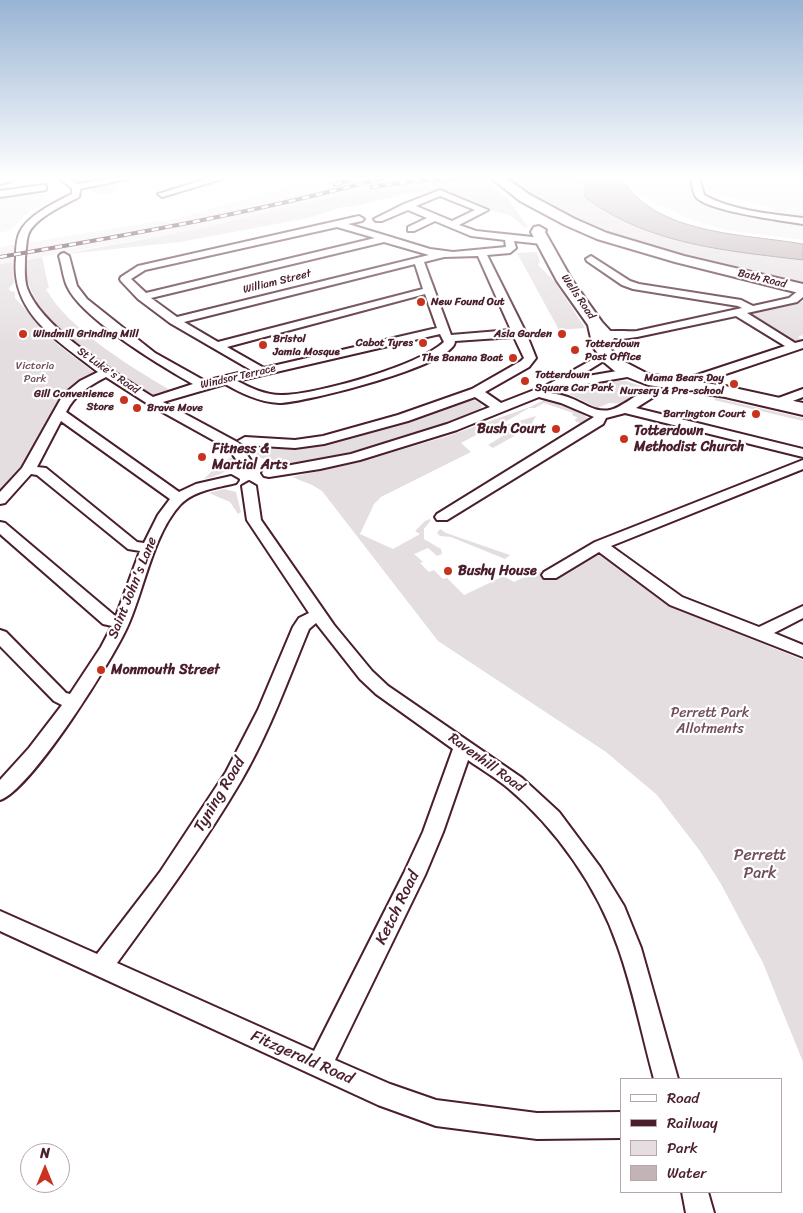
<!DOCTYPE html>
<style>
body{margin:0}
#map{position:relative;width:803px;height:1213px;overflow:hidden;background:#fff;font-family:Sriracha,sans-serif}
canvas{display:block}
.legend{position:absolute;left:620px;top:1078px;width:162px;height:115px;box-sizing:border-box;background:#fff;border:1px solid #b7a5aa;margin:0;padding:6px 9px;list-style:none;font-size:15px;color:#4a1f2b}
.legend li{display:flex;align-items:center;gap:10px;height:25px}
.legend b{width:25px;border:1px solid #b7a5aa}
.north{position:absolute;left:20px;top:1143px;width:50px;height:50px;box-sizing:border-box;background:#fff;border:1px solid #b7a5aa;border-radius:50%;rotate:0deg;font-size:14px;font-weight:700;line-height:20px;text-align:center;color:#4a1f2b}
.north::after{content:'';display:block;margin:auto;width:18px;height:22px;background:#c8321e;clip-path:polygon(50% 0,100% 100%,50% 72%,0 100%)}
</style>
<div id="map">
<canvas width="803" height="1213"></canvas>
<ul class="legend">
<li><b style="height:6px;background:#fff"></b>Road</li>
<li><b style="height:6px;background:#4a1f2b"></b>Railway</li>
<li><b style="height:14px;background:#e5dee0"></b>Park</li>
<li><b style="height:14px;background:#c1b3b6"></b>Water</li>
</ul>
<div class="north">N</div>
</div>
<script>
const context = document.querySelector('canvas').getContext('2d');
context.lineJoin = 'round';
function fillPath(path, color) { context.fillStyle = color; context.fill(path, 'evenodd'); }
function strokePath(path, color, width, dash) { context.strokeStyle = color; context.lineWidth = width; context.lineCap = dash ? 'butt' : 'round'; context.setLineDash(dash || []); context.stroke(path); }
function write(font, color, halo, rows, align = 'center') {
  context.font = font + ' Sriracha,sans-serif'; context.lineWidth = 4.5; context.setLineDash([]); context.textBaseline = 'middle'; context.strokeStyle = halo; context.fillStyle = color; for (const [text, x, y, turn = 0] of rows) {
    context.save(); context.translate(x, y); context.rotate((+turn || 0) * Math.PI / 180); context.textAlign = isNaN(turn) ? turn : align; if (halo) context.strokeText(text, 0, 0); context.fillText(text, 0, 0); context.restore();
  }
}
fillPath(new Path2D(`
 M320,178H398L403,181L442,178L483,179L407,184L363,190L193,230L0,264V247L179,218Z
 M632,178H689L693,192L699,200L803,224V240L727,230L693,220L655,203L633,186L637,185L632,181Z
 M700,178H803V220L767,214L775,208L704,191Z
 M34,190L52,200L39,208H34L24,216L12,229L0,233V195Z`), '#f2eeef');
fillPath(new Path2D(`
 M506,178H593L615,206L803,256V284L720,265L609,235L563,215Z
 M483,179L508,199L528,227L525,228L510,215L489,210L438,191L406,194L352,207H343L308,218L180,242L58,255L193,230L363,190L407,184Z
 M114,183L120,189C109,195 102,197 90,191L96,187Z
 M537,252L540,261L538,265L555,282L585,328L559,330L517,253Z
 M42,257L49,288L46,289C68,329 131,367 170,390L158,395H151C108,368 21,319 26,260Z
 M12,262L14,283L9,288L10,291L15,292V298L58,345L95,373L75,385L60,399L13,480L0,492V264Z
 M803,301V335L798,337L802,340H791L752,316L753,313Z
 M609,380L626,381L650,389L626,404L609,403L598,408L569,394L578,388Z
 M716,398L803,418V421L714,400Z
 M554,399L583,413L588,419L581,424L574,420L578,418L572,415L573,413L544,403L535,408H529L505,422L502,421L461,443L471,452L381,497L374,504L360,534L393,549L420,534L415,531L425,521L430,519L431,520L424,529V539L441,549L442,554L437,556L428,548L414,554L423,562L420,563L429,572L434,570L443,579L447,578L464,595L504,576L514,582L537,571L557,577L600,554L674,608L803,660V1062L763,963L721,884L700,851L657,795L606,752L438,641L322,491L312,485L292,477L359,462L448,436L530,407L544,400Z
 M474,400L481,404L482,407L474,413C412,436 352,458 286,465V463C268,463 256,457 243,445L258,446L257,450L267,451L268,447H306L329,442L463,401Z
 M536,416L529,428L517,429L516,435L493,448L488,445L504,435L501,433L491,435L505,425Z
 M234,457C232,472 217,476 204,479L223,460Z
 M224,489L236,492L241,512L238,514L230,502L209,493Z
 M440,529L446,533L510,555L505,559L451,537L440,536L437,533Z`), '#e5dee0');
const water = new Path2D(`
 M582,178H622C654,235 746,234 803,244V260C729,251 651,245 589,200L585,197L586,189Z`);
fillPath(water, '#c1b3b6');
strokePath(water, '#91787e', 1);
const minor = new Path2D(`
 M59,178H69L78,184L111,178H131L80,189L79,197C65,204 33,219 28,235C26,242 26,251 25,258C25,269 24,278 27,288C42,329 117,374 153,397L193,384C161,366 81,318 67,286C63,277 62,265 59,256L61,254L64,253L69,256L77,286L87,299L155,353L205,381L251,370L170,323L138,299L121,281L120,279L121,277L138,266L359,216L364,219L362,221L348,224L430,249L453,252L506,247L505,240L471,236L435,221L414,231H408V227L427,218L408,210L382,221H376L374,219L404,204L440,190L488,210L459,225L476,231L542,238L547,241L542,244L514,241L516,248L510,253L487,255L526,333L536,358L529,367L485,392L501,403L547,385L606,352L612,355L610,357L576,378L629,369L635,373L633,376L569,387L564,385L550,393C558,394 566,396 573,399C585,404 596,413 610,410C624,407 643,387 655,390L657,393L655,396L636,408L803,449V457L625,413L606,418L603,424L447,520H437L435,517L437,514L594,417L561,403L539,397L457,430L360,460L320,469L269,477L264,476L262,473L264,470L351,454L447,424L490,407L475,397L408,421L324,444L295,448L245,445L238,441L245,437L295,440L323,436L398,415L472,389L521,361L524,358L514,337L455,341C456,365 303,403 279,403C259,402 241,393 225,384L163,402L239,443L254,465L247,469L242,468L229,449L148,404L106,377C89,386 75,394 66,412L179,492L196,484L231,476L238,480L236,483C217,488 194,490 180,505C153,535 145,586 129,623C115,657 31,790 0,800V780L29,748L62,705L54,701L0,646V630L6,632L66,693L70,694L101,647L112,626L103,624L0,534V522L5,523L114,615L116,616L140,551L128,549L37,475L31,474L5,503L0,504V492L22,468L63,395L80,381L98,372C60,342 10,314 16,258C16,250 16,239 20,232C28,215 56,202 72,194V188ZM440,196L475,210L452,221L416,206ZM337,227L375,238L146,293L131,279L145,270ZM384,242L429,255L177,317L151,298ZM478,256L511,330L451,335L424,262L444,257ZM415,264L423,289L218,342L184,322ZM425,294L437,328L264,368L227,347ZM440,334L444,342C418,366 316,395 281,395C265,395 251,388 237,381ZM61,421L170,499L158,515L144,543L137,542L46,468L37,467Z
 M210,178H225L162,197L158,194Z
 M691,178H699L704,195C733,211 771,214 803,218V224C784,221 707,211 696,197C693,193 692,184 691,178Z
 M43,185L46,186V190L0,197V191Z
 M591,256L630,281L639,284L741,300L753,306L789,298L798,291L803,290V297L797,302L747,313L795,343L803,341V348L702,382H694L692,379L694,376L785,346L736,316L637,337L622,339L601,336L599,334C605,329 627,332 637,331L742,308L738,306L633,289L622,285L587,261L586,259Z
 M803,389V397L777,407L771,403L773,400Z
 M803,460V469L611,546L682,597L759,627L803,606V618L774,633L803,645V657L670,605L599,552L556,578H544L542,575L544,572L595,542Z
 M249,482L256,486L261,520L334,625L372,671L388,686L522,778L559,812L600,867L624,906L641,948L678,1079H654C642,1035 633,989 618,947C598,888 556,828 508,788C496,778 481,769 468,760L443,832L425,875L335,1060L390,1084L436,1100L537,1113L622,1112V1138L537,1139L436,1126L378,1105L0,931V911L97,954L160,872L226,772L258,710L293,627L299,618L309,613L247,520L242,486ZM316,623L360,679L376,694L453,749L423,832L404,873L314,1051L117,963C160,904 204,844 241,781C269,733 288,680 309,629Z
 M682,1192H708L714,1213H686Z`);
const highway = new Path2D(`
 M0,178H14L12,181L0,184Z
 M491,178H506L530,195L575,219L607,233L684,256L803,284V294L675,262L597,239L565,225L520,201Z
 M539,226L546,230L545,232L572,280L602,322L615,336L613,340L607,341L612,351L623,361L648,374L725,386L803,403V415L725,397L648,385L617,373L605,363L593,347L588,325L557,281L531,232L534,227Z`);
strokePath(minor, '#4a1f2b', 4);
strokePath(highway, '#4a1f2b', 4);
fillPath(minor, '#fff');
fillPath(highway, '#fff');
const rail = new Path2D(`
 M335,185L354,178
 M372,187L413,181L464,178
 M0,257C129,235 257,212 383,178`);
strokePath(rail, '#4a1f2b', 4);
strokePath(rail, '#fff', 2.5, [7]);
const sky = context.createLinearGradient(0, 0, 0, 348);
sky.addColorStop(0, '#98b4d4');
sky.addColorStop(0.51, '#fff');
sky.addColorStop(1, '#ffffff00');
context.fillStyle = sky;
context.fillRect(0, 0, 803, 348);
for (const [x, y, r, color] of [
 [421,302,5,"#c8321e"],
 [23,334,5,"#c8321e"],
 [562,334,5,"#c8321e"],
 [423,343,5,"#c8321e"],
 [263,345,5,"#c8321e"],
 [575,350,5,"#c8321e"],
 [513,358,5,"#c8321e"],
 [525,381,5,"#c8321e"],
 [734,384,5,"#c8321e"],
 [124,400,5,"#c8321e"],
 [137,408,5,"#c8321e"],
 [756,414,5,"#c8321e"],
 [556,429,5,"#c8321e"],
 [624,439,5,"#c8321e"],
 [202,457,5,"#c8321e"],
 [448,571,5,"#c8321e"],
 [101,670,5,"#c8321e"]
]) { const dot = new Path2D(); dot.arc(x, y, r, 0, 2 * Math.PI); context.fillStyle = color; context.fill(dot); strokePath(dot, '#fff', 2); }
write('11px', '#4a1f2b', '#fff', [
 ["Bath Road",762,279,14],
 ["William Street",277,282,-14],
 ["Wells Road",578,297,56],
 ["St Luke's Road",108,371,35],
 ["Windsor Terrace",238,377,-13]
]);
write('bold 11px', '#4a1f2b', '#fff', [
 ["New Found Out",431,302],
 ["Windmill Grinding Mill",33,334],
 ["Asia Garden",552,334,"right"],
 ["Bristol",273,339],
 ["Jamia Mosque",273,352],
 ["Cabot Tyres",413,343,"right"],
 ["Totterdown",585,344],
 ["Post Office",585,357],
 ["The Banana Boat",503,358,"right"],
 ["Totterdown",535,375],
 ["Square Car Park",535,388],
 ["Mama Bears Day",724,378,"right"],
 ["Nursery & Pre-school",724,391,"right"],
 ["Gill Convenience",114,394,"right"],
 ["Store",114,407,"right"],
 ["Brave Move",147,408],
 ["Barrington Court",746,414,"right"]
], 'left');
write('11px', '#714f58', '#fff', [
 ["Victoria",35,366],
 ["Park",35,379]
]);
write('bold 14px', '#4a1f2b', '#fff', [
 ["Bush Court",546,429,"right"],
 ["Totterdown",634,431],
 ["Methodist Church",634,447],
 ["Fitness &",212,449],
 ["Martial Arts",212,465],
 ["Bushy House",458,571],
 ["Monmouth Street",111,670]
], 'left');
write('14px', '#4a1f2b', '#fff', [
 ["Saint John's Lane",133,588,-68],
 ["Ravenhill Road",486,763,36]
]);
write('14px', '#714f58', '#fff', [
 ["Perrett Park",710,713],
 ["Allotments",710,729]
]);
write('16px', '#4a1f2b', '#fff', [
 ["Tyning Road",220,795,-59],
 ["Ketch Road",398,908,-64],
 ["Fitzgerald Road",302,1058,24]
]);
write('16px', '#714f58', '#fff', [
 ["Perrett",760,856],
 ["Park",760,874]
]);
</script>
